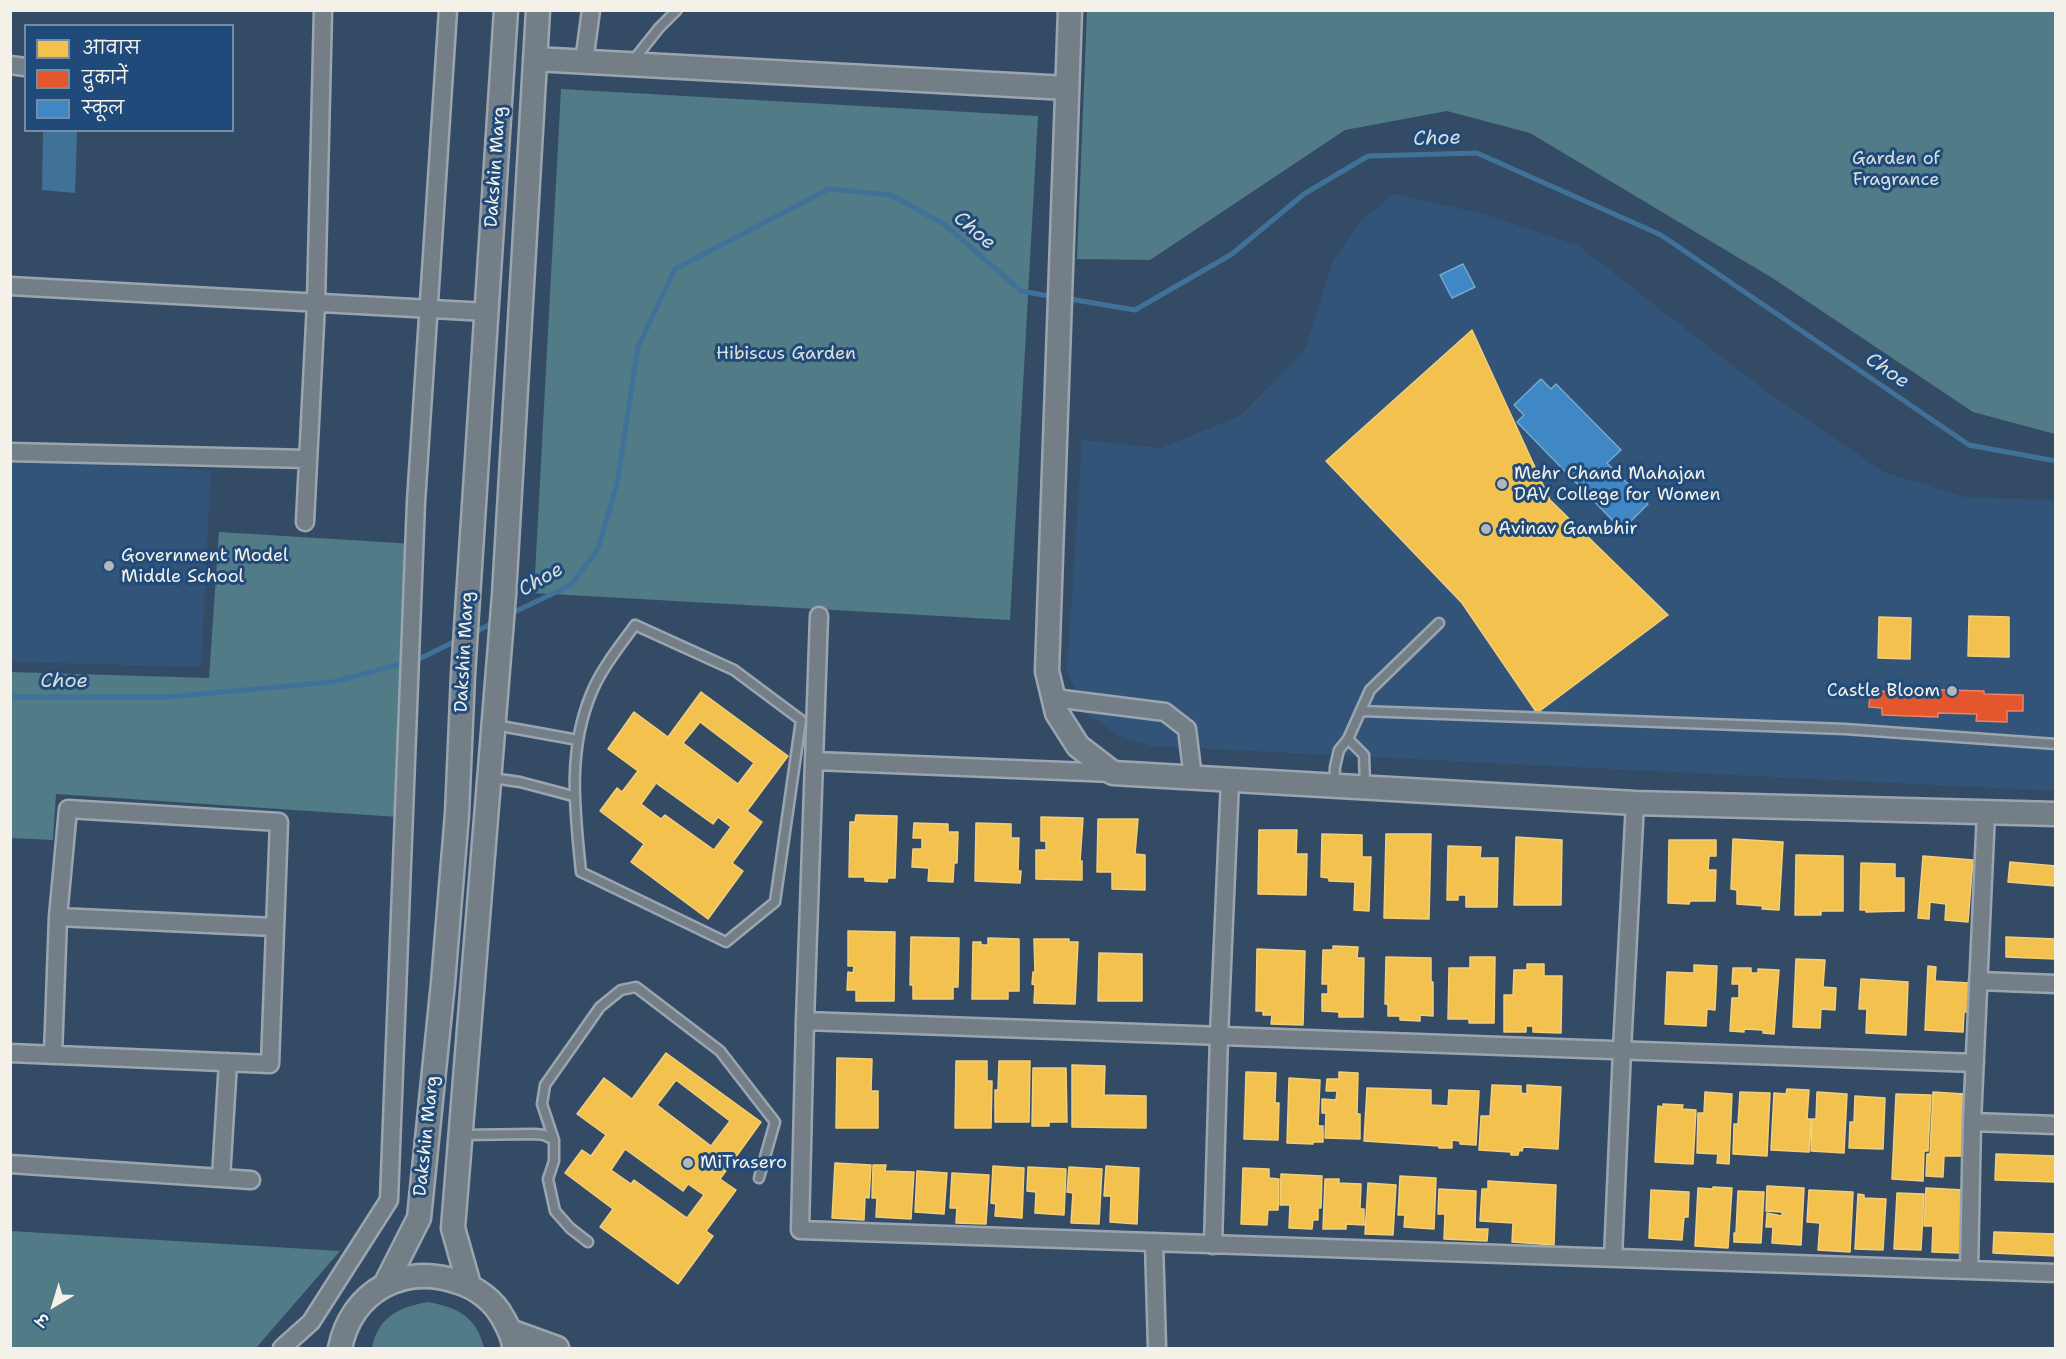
<!DOCTYPE html>
<meta charset="utf-8">
<style>
body{margin:0}
#map{position:relative;width:2066px;height:1359px;overflow:hidden;background:#344b65;font-family:"Shantell Sans","Playpen Sans Deva",sans-serif}
canvas{display:block}
.frame{position:absolute;inset:0;border:12px solid #f4f1e8;pointer-events:none}
.legend{position:absolute;left:24px;top:24px;width:210px;height:108px;box-sizing:border-box;background:#1f4a7a;border:2px solid #748da6;margin:0;padding:8px 10px;list-style:none;font-size:18px;color:#f4f1e8}
.legend li{display:flex;align-items:center;gap:12px;height:30px}
.legend b{width:30px;border:2px solid #748da6}
.north{position:absolute;left:24px;top:1275px;width:60px;height:60px;-webkit-text-stroke:4px #1f4a7a;paint-order:stroke;rotate:218deg;font-size:16px;font-weight:700;line-height:24px;text-align:center;color:#f4f1e8}
.north::after{content:'';display:block;margin:auto;width:21px;height:27px;background:#f4f1e8;clip-path:polygon(50% 0,100% 100%,50% 72%,0 100%)}
</style>
<div id="map">
<canvas width="2066" height="1359"></canvas>
<div class="frame"></div>
<ul class="legend">
<li><b style="height:16px;background:#f2c14e"></b>आवास</li>
<li><b style="height:16px;background:#e4572e"></b>दुकानें</li>
<li><b style="height:16px;background:#3f88c5"></b>स्कूल</li>
</ul>
<div class="north">उ</div>
</div>
<script>
const context = document.querySelector('canvas').getContext('2d');
context.lineJoin = 'round';
function fillPath(path, color) { context.fillStyle = color; context.fill(path, 'evenodd'); }
function strokePath(path, color, width, dash) { context.strokeStyle = color; context.lineWidth = width; context.lineCap = dash ? 'butt' : 'round'; context.setLineDash(dash || []); context.stroke(path); }
function write(font, color, halo, rows, align = 'center') {
  context.font = font + ' "Shantell Sans",sans-serif'; context.lineWidth = 6; context.setLineDash([]); context.textBaseline = 'middle'; context.strokeStyle = halo; context.fillStyle = color; for (const [text, x, y, turn = 0] of rows) {
    context.save(); context.translate(x, y); context.rotate((+turn || 0) * Math.PI / 180); context.textAlign = isNaN(turn) ? turn : align; if (halo) context.strokeText(text, 0, 0); context.fillText(text, 0, 0); context.restore();
  }
}
fillPath(new Path2D(`
 M1393,194L1485,214L1579,246L1776,399L1884,472L1964,497L2055,500V791L1151,746L1118,735L1087,714L1067,672L1082,440L1161,448L1240,416L1305,350L1333,260L1362,220Z
 M11,460L211,470L201,667L11,662Z`), '#315478');
fillPath(new Path2D(`
 M1087,11H2055V434L1973,412L1774,279L1530,133L1447,111L1345,130L1150,260L1077,259Z
 M561,89L1038,116L1010,620L534,593Z
 M219,532L415,544L398,817L56,794L53,840L11,838L10,672L209,678Z
 M10,1231H11L340,1251L256,1348H11Z
 M428,1302C457,1307 477,1317 484,1348H372C378,1317 399,1307 428,1302Z`), '#507b87');
fillPath(new Path2D(`
 M43,131L77,132L75,193L42,190Z`), '#407299');
const homes = new Path2D(`
 M1472,330L1550,500L1668,615L1537,713L1462,603L1326,461Z
 M1969,616L2009,617V657L1968,656Z
 M1879,617L1911,618L1910,659L1878,658Z
 M701,692L788,756L747,811L762,822L732,863L743,871L708,919L631,862L644,844L600,811L617,788L622,792L638,771L608,749L634,712L668,737ZM700,722L754,763L738,784L683,743ZM656,783L713,824L718,817L731,827L714,850L665,815L661,819L641,804Z
 M856,815L897,816L895,878H888L887,882L865,881V877H849L850,822H855Z
 M1041,817L1083,818L1080,861H1082V880L1036,879V850H1046V841H1041Z
 M1098,819H1138L1135,854L1145,855V890L1112,889V872H1097Z
 M914,823L948,824V832H958L957,863H954L953,882L928,881L929,868L912,867L913,849H922V838H913Z
 M976,823L1011,824V838H1019L1018,871H1021L1020,883L975,881Z
 M1259,830H1297L1296,854H1307L1306,895L1258,894Z
 M1322,834L1362,835V857H1371L1369,911L1354,910L1355,882L1329,881V878L1321,877Z
 M1386,834H1431L1429,919L1384,918Z
 M1516,837L1562,840L1561,905H1514Z
 M1733,839L1783,842L1779,910L1762,909L1763,906L1737,904V890L1731,889Z
 M1669,840H1716V856H1709L1708,870H1716L1715,901H1690L1689,904L1668,903Z
 M1448,846L1481,847L1480,858H1498L1497,907H1466V895H1458V900H1447Z
 M1796,855L1843,856V911H1821V915H1795Z
 M1923,856L1973,860L1968,922L1945,920L1946,904L1930,902L1929,919L1918,918Z
 M2010,862L2056,866V886L2008,882Z
 M1861,863L1895,864V878H1904V911L1866,912V910H1860Z
 M848,931L895,932L894,1001H856V990H847L848,972L853,973L854,966H848Z
 M911,937L959,938L958,987H953V999H913V985H910Z
 M2006,937L2056,939V959L2006,957Z
 M988,938L1019,939V991H1008V999H972L973,942H981V945H988Z
 M1034,939H1069V942H1078L1075,1004L1034,1003L1035,985L1032,984L1033,972H1035Z
 M1333,946L1358,947L1357,958H1364L1363,1017H1339V1012L1322,1011V994H1328V984H1322L1323,950H1333Z
 M1257,949L1305,951L1303,1025L1271,1024L1272,1015H1263V1011H1256Z
 M1099,953L1142,954V1001H1098Z
 M1386,957L1431,958V982H1433V1016L1420,1015V1021L1400,1020V1016H1388V1004H1385Z
 M1470,957H1495L1494,1023H1469V1019H1448L1449,968H1470Z
 M1796,959L1825,960L1823,987L1836,988L1835,1010L1821,1009L1820,1028L1793,1027Z
 M1527,964H1544V976H1562L1561,1033L1533,1032V1026H1526V1032H1504V995H1513L1514,970H1527Z
 M1694,965L1717,966L1715,1010L1707,1009L1706,1026L1665,1024L1667,972L1694,973Z
 M1928,966L1936,967L1935,981L1969,983L1967,1012H1964L1963,1032L1925,1030Z
 M1733,968H1751V973H1758V969L1779,970L1774,1034L1763,1033V1030L1744,1029V1032L1730,1031L1732,998H1739V984H1732Z
 M1861,979L1908,982L1906,1035L1866,1033L1867,1009H1859Z
 M666,1053L761,1122L720,1179L736,1190L706,1231L713,1236L678,1284L600,1227L613,1209L565,1173L582,1150L591,1156L606,1135L577,1114L604,1078L632,1099ZM676,1080L730,1121L711,1146L657,1105ZM625,1149L683,1191L688,1184L704,1195L687,1218L634,1180L631,1184L611,1170Z
 M837,1058L872,1059L871,1091H878V1128H836Z
 M956,1061H987V1081H992L991,1128H955Z
 M999,1061H1030L1029,1122H995V1090H998Z
 M1072,1065L1105,1066L1104,1095L1146,1096V1128L1072,1127Z
 M1033,1068H1066L1067,1122H1049V1126H1032Z
 M1246,1072L1276,1073L1275,1103H1279L1278,1140L1244,1139Z
 M1339,1072L1358,1073L1357,1114H1360V1139L1325,1138L1326,1113H1322V1099L1336,1100L1337,1091H1326L1327,1079H1339Z
 M1289,1078L1320,1080L1318,1126H1323V1142H1313V1144L1287,1143Z
 M1492,1085L1521,1086V1093L1527,1094V1085L1561,1087L1558,1149L1523,1147L1522,1151L1519,1150L1518,1155H1511V1152L1479,1150L1481,1116H1490Z
 M1367,1088L1431,1090V1105L1448,1106L1449,1090L1479,1091L1476,1145L1460,1144V1141L1452,1140V1148H1439V1146L1364,1141Z
 M1787,1089L1809,1090L1807,1119H1811L1809,1152L1771,1150L1774,1093L1786,1094Z
 M1705,1092L1732,1094L1729,1164L1717,1163L1718,1154L1697,1153L1698,1113H1704Z
 M1740,1092L1770,1093L1767,1156L1733,1154L1734,1124H1738Z
 M1817,1092L1847,1094L1844,1153L1811,1151L1812,1119H1816Z
 M1933,1092L1964,1094L1962,1125H1966L1964,1156H1944L1943,1177L1926,1176L1927,1154H1930Z
 M1896,1094L1931,1095L1928,1151H1924L1923,1181L1892,1179Z
 M1855,1096L1885,1098L1883,1149L1849,1148L1850,1122H1854Z
 M1663,1104L1683,1105L1682,1109L1696,1110L1693,1164L1655,1162L1658,1106L1663,1107Z
 M1996,1154L2056,1156V1182L1995,1180Z
 M835,1163L871,1165L869,1198L865,1197L864,1220L832,1218Z
 M873,1165H886L885,1171L914,1172L911,1219L876,1217L877,1198H872Z
 M993,1166L1024,1168L1022,1218L995,1216L996,1204L991,1203Z
 M1106,1166L1139,1168L1137,1224L1110,1222L1111,1196H1104Z
 M1028,1167L1066,1169L1064,1215L1035,1213L1036,1192L1027,1191Z
 M1069,1167L1102,1169L1099,1224L1071,1223L1073,1193L1067,1192Z
 M1243,1168L1269,1169V1178L1279,1179L1278,1210H1268L1267,1225L1241,1224Z
 M917,1171L947,1173L944,1214L915,1212Z
 M952,1173L989,1175L986,1224L956,1223L957,1208H950Z
 M1281,1174L1322,1176L1321,1208H1318V1220H1313L1312,1229L1289,1228L1290,1205H1280Z
 M1400,1176L1436,1178L1434,1229L1404,1227L1405,1215H1398Z
 M1325,1179H1339V1183L1361,1184L1360,1209H1364V1225L1346,1224V1229H1323Z
 M1488,1181L1556,1185L1554,1245L1512,1242L1513,1223L1480,1221L1482,1189H1488Z
 M1368,1183L1396,1185L1393,1235L1365,1234Z
 M1767,1186L1804,1188L1801,1245L1772,1243L1773,1227H1766L1767,1213L1782,1216V1212L1766,1211Z
 M1713,1187L1732,1188L1728,1248L1695,1246L1698,1188L1713,1189Z
 M1926,1188L1964,1190L1961,1253L1932,1252L1933,1226H1924Z
 M1439,1189L1476,1191L1475,1229H1488L1487,1241L1444,1239L1445,1214H1438Z
 M1651,1190L1689,1192L1688,1217H1684L1682,1240L1649,1238Z
 M1809,1190L1853,1192L1850,1252L1818,1250L1820,1223L1807,1222Z
 M1738,1191L1764,1192L1761,1243L1734,1242V1233H1736Z
 M1897,1193L1924,1194L1921,1250L1894,1249Z
 M1858,1194L1864,1195V1198L1886,1199L1883,1250L1855,1249Z
 M1994,1232L2056,1234V1256L1993,1253Z`);
fillPath(homes, '#f2c14e');
strokePath(homes, '#f3cf7c', 1.5);
const shops = new Path2D(`
 M1911,689L1984,691V694L2023,695V711H2007V722L1976,721L1977,714L1938,713V717L1882,715V708L1869,707L1870,691L1911,692Z`);
fillPath(shops, '#e4572e');
strokePath(shops, '#e98566', 1.5);
const schools = new Path2D(`
 M1463,264L1475,287L1452,298L1440,275Z
 M1541,379L1551,389L1556,384L1621,450L1607,463L1648,504L1622,530L1517,422L1524,415L1514,405Z`);
fillPath(schools, '#3f88c5');
strokePath(schools, '#75a8d0', 1.5);
strokePath(new Path2D(`
 M1064,298L1135,310L1232,254L1304,194L1368,156L1477,153L1661,235L1969,445L2056,461
 M508,615L571,585L598,549L617,484L638,347L675,269L829,189L891,195L944,224L1021,291L1055,297
 M471,634L495,622
 M10,697H168L333,682L419,659L460,639`), '#407299', 5);
const lane = new Path2D(`
 M632,62L659,28L677,10
 M635,625L734,670L801,720L775,902L726,942L581,872C575,812 567,752 591,694C601,669 620,646 635,625Z
 M1362,711L1845,729L2056,744
 M495,725L578,740
 M1348,739L1364,755L1365,786
 M492,778L520,782L573,796
 M1334,786L1335,767L1339,750L1348,739L1370,690L1439,623
 M461,1135L535,1134L544,1135L554,1140V1161L548,1179L555,1211L570,1228L588,1242
 M554,1140L542,1104L545,1085L600,1007L621,990L636,987L720,1051L775,1122L759,1178`);
const street = new Path2D(`
 M584,62L591,10
 M10,65L25,67
 M10,286L487,312
 M10,452L308,459
 M305,522L316,303L323,10
 M819,616L805,1021L800,1230L2056,1273
 M1054,698L1165,712L1187,729L1193,778
 M815,761L1113,773
 M58,917L275,927
 M1978,981L2056,984
 M805,1021L1975,1063
 M10,1053C97,1057 184,1060 270,1064L279,822L68,809L58,917L53,1055
 M1972,1122L2056,1125
 M10,1164L251,1180
 M221,1178L228,1062
 M1154,1242L1157,1348
 M1213,1245L1219,1036L1230,780
 M1613,1258L1622,1050L1635,803
 M1969,1270L1972,1122L1986,812
 M282,1348L311,1322L389,1200L416,502L448,10`);
const secondary = new Path2D(`
 M1070,10L1047,671L1057,713L1078,746L1113,773L1635,803L2056,814
 M535,59L1067,88
 M385,1285L419,1218L443,983L457,814L463,675L506,10
 M469,1285L453,1228L504,595L538,10
 M510,1331L557,1348
 M340,1348C352,1291 403,1263 458,1282C477,1288 494,1301 503,1318C508,1327 514,1338 514,1348`);
strokePath(lane, '#9ba5af', 13);
strokePath(street, '#9ba5af', 21);
strokePath(secondary, '#9ba5af', 27);
strokePath(lane, '#737e87', 8);
strokePath(street, '#737e87', 16);
strokePath(secondary, '#737e87', 22);
for (const [x, y, r, color] of [
 [1502,484,6,"#b1b7ba"],
 [1486,529,6,"#b1b7ba"],
 [109,566,6,"#b1b7ba"],
 [1952,691,6,"#b1b7ba"],
 [688,1163,6,"#b1b7ba"]
]) { const dot = new Path2D(); dot.arc(x, y, r, 0, 2 * Math.PI); context.fillStyle = color; context.fill(dot); strokePath(dot, '#1f4a7a', 2); }
write('18px', '#dce0da', '#1f4a7a', [
 ["Garden of",1896,159],
 ["Fragrance",1896,180],
 ["Hibiscus Garden",786,354]
]);
write('18px', '#f4f1e8', '#1f4a7a', [
 ["Dakshin Marg",496,167,-86],
 ["Dakshin Marg",465,652,-87],
 ["Dakshin Marg",427,1136,-84]
]);
write('18px', '#f4f1e8', '#1f4a7a', [
 ["Mehr Chand Mahajan",1514,474],
 ["DAV College for Women",1514,495],
 ["Avinav Gambhir",1498,529],
 ["Government Model",121,556],
 ["Middle School",121,577],
 ["Castle Bloom",1940,691,"right"],
 ["MiTrasero",700,1163]
], 'left');
write('italic 20px', '#d9dfdd', '#1f4a7a', [
 ["Choe",1437,139,-2],
 ["Choe",974,231,40],
 ["Choe",1887,371,34],
 ["Choe",541,580,-30],
 ["Choe",64,682]
]);
</script>
